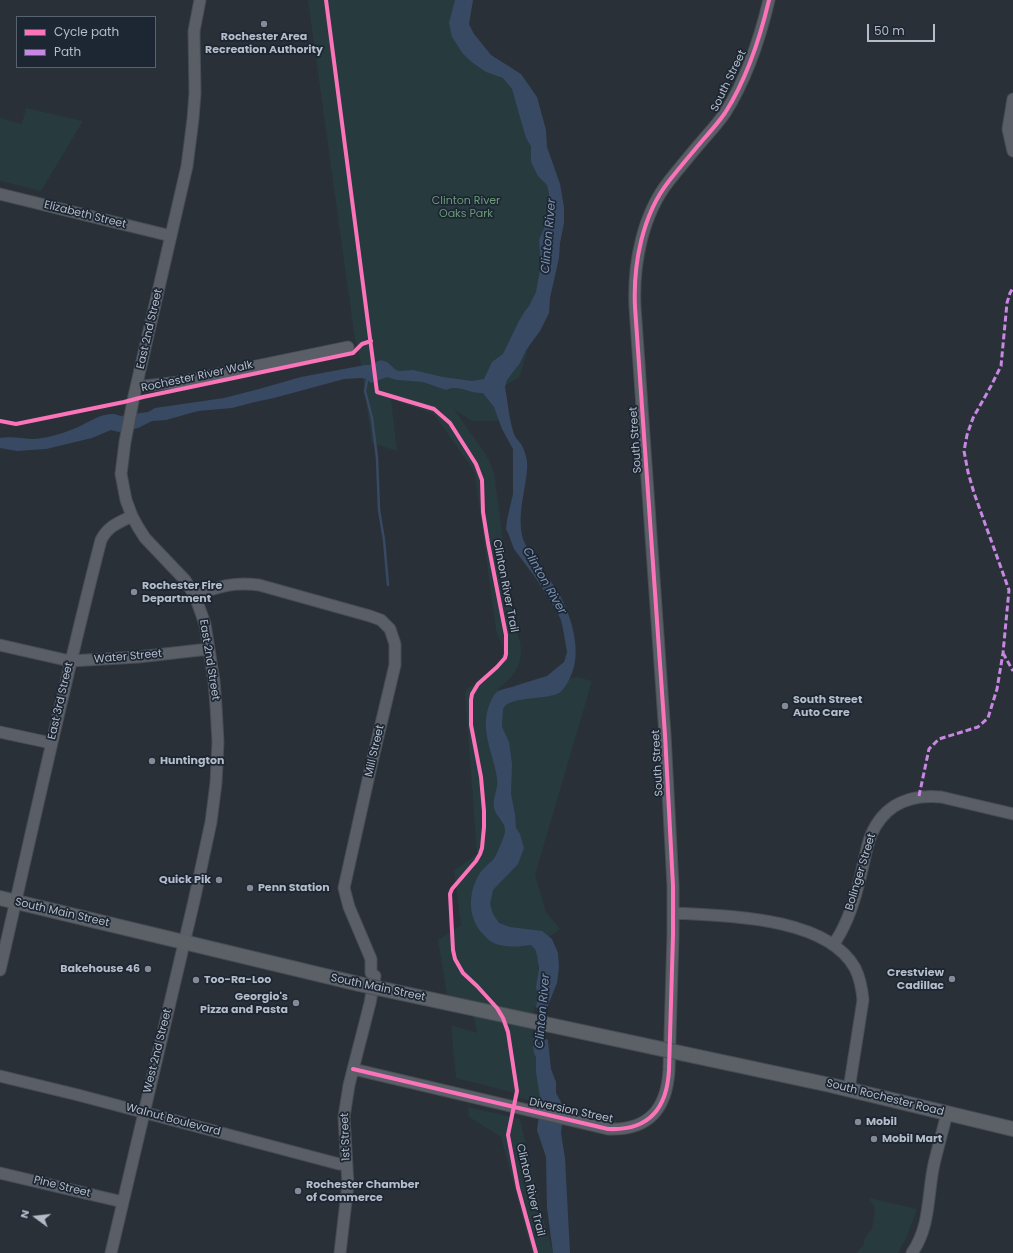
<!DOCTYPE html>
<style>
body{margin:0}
#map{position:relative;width:1013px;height:1253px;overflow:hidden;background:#2a3038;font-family:Poppins,sans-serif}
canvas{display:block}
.legend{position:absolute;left:16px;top:16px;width:140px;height:52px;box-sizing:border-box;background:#1d2633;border:1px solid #59626f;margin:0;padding:5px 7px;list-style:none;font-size:12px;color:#b4bcc9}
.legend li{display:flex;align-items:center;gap:8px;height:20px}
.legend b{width:20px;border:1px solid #59626f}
.north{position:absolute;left:16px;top:1197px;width:40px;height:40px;-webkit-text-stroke:3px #1d2633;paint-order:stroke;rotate:285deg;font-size:11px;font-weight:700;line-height:16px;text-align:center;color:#b4bcc9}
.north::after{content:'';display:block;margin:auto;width:14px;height:18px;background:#b4bcc9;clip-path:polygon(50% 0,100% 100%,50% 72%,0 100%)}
.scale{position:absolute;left:867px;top:24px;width:68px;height:18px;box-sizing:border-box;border:2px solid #b4bcc9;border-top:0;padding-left:5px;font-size:12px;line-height:14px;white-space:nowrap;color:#b4bcc9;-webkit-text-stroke:3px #1d2633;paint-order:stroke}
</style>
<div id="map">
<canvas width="1013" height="1253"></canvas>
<ul class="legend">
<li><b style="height:5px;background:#fb73b8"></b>Cycle path</li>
<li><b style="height:5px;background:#c787e3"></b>Path</li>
</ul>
<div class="north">N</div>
<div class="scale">50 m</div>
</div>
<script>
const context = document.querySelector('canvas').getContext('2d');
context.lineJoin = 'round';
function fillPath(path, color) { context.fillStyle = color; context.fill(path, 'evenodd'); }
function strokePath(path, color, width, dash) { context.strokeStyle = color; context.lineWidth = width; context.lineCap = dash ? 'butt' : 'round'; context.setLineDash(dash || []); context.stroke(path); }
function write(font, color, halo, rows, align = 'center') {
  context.font = font + ' Poppins,sans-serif'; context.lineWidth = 3.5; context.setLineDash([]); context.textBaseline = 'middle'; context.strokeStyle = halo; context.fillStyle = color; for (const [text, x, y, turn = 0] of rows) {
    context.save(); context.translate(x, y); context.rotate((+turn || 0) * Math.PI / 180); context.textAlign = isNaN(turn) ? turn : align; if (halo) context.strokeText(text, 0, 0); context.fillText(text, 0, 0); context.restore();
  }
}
fillPath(new Path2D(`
 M308,0H468V30L497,66L516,77L554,186L532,337L519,378L502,387L507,421H472L454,409L488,458L494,472L514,627C524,644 524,664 510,678C507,682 502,685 498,689L503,695L577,677L592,681L535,875L546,912L560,929L546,939L538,958L542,1050L553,1106L516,1097L515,1093L456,1078L451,1025L477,1033L472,1006L448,1000L438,940L461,925L454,871L477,854L465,693L467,689C477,683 503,664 503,651C503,644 498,637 496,630L475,474L473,469L435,416L428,412L391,399L397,451L372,443L359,351L355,340Z
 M26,108L83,121L41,191L0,181V118L22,124Z
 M468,1107L520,1119L540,1207L553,1253H532L501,1137L469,1117Z
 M869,1198L917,1209L906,1238L898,1253H856L863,1246L865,1238L872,1229L875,1208Z`), '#273a3e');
fillPath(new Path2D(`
 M455,0H473L469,24L474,34L491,55L521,74L537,97L546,130L547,147L560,184L564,207V223L560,243L559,258L550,298L549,313L540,331L526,350L520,363L507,380L505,387C508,403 509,419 514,434C516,439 519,441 521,444C524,449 526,455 527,461C528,469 526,477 525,485C522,503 518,522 523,539C531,560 547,574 558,592C570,612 581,647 573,670C571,677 565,689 559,693C546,700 508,696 503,709L502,727L509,742L512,764L511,794L515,814L516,828L520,834L524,848L518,864L493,890L490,904L493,914L499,923L510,927L542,931L552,939L558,953L559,967L557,983L546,1010L548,1041L551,1069L556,1082V1093L564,1108L561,1133L565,1158L570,1253H553L547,1208L546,1157L537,1130L540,1107V1097L536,1072V1057L534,1053L533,1046L536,1007L538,997L536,987L539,968L537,955L535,949L531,945C519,947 503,948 492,942C489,941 486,937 483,934C467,918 468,891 480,873C484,867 491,863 495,857C497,854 505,835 505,832C506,822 496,817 494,808C492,798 499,788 497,778C493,751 478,728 491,701C493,697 494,694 498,691C502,689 508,688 512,687C524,683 536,679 547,676L564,662L565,659L567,652L563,629L561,620L555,608L535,577L514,549L508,533L506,529L507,520L513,494V449L502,429L494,407L483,393C469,394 459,384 446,390L423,382L397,380L387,377L371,383L366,379L362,378L344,379L274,398L255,402L232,408L198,411L166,420L152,421L138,428L119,432L111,430L92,438L46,449L17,451L0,448V438C12,436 23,439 34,439C49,438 63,433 76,428C88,423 107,409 120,416L148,412L155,408L224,398L259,389L301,377L365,365H369L381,360L387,362L396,370L400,371L413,370L443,377L472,381L484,379L492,362L503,354L519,321L525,311L529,306L536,292L541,264L539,240L546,224L549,194L547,185L538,176L531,162V146L526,138L512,89L503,78L486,72L473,63L463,54L452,37L449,23Z`), '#384963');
fillPath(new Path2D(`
 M534,1007L548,1010L550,1040L532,1037Z`), '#2a3038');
strokePath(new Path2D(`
 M367,380L365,391L372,418L377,458L379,510L384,540L388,585`), '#384963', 2.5);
const minor = new Path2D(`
 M1013,99L1008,129L1013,151
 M0,194L171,236
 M136,387L179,382L348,347
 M195,596C218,586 234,582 259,585L370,616L381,620L390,629L395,644V665L372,762L344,888L349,907L371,959V973L375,976L370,1003L349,1085L344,1117L348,1184L340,1253
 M0,645L70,661L138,657L209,649
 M0,732L51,743
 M674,913C725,916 826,916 855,968C860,978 862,989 863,1000L849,1089
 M833,945C845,928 853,906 858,886C863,869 865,851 871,835C884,805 909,794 941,797L1013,814
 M0,970C33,827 64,683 101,540C108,526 118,523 132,516
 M353,1069L608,1129C649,1131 667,1108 669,1070L673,935V886L665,735L635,307C633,265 642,215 669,181C680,167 691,154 702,141C710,132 718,123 725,113C746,80 760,38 769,0
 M0,1076L78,1095L339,1164H346
 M0,1173L123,1202
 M111,1253L194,901L211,822L216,783L218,742L216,706L214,681L205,624L195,596L185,580L145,538L138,527L132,516L126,500L121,474L125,442L134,396L187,166L193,119L195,93L194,31L200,0
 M912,1253C931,1225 927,1196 934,1164C938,1147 943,1130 947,1113`);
const major = new Path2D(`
 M0,898L359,984
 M685,1054L830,1085L1013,1129`);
strokePath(minor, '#484c53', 13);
strokePath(major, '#484c55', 16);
strokePath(minor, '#5a5e66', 11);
strokePath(major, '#5c6168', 14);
const majorBridge = new Path2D(`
 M359,984L685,1054`);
strokePath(majorBridge, '#484c55', 16, []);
strokePath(majorBridge, '#5c6168', 14);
strokePath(new Path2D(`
 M1003,653L1013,671
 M919,796L929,749L939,739L978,727L988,718L997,689L1003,653L1009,590L974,493L968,472L964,451L967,435L973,418L991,386L1001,366L1007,303L1010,293L1013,288`), '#c787e3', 3, [6, 3]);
strokePath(new Path2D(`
 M326,0L377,392L434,409L450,423L476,464L482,480L483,512L488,543L506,635V654L505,658L497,667L478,684L472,694L471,700V725L481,777L484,811V827L482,848L480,854L476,861L452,889L450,894L453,950L455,959L463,973L477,986L497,1008L503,1018L508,1032L517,1091L508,1135L518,1188L536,1253
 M0,421L16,424L124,402L143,397L353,353L362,344L371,341
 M353,1069L608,1129C649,1131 667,1108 669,1070L673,935V886L665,735L635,307C633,265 642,215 669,181C680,167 691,154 702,141C710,132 718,123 725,113C746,80 760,38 769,0`), '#fb73b8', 4);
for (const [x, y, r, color] of [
 [264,24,4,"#848b96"],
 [134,592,4,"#848b96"],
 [785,706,4,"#848b96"],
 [152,761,4,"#848b96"],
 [219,880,4,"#848b96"],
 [250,888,4,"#848b96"],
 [148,969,4,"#848b96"],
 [952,979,4,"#848b96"],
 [196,980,4,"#848b96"],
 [296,1003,4,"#848b96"],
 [858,1122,4,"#848b96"],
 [874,1139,4,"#848b96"],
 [298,1191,4,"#848b96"]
]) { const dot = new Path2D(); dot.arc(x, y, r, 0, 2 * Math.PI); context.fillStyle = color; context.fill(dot); strokePath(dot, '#1d2633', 1.5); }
write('bold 11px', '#b4bcc9', '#1d2633', [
 ["Rochester Area",264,37,"center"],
 ["Recreation Authority",264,50,"center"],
 ["Rochester Fire",142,586],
 ["Department",142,599],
 ["South Street",793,700],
 ["Auto Care",793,713],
 ["Huntington",160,761],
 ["Quick Pik",211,880,"right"],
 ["Penn Station",258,888],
 ["Bakehouse 46",140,969,"right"],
 ["Crestview",944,973,"right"],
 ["Cadillac",944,986,"right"],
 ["Too-Ra-Loo",204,980],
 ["Georgio's",288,997,"right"],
 ["Pizza and Pasta",288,1010,"right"],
 ["Mobil",866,1122],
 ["Mobil Mart",882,1139],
 ["Rochester Chamber",306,1185],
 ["of Commerce",306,1198]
], 'left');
write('11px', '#b4bcc9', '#1d2633', [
 ["South Street",729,81,-64],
 ["Elizabeth Street",85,215,14],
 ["East 2nd Street",150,329,-77],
 ["Rochester River Walk",197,377,-12],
 ["South Street",636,440,-94],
 ["Clinton River Trail",505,586,79],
 ["Water Street",128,657,-5],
 ["East 2nd Street",209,660,81],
 ["East 3rd Street",61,701,-77],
 ["Mill Street",375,751,-77],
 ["South Street",658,763,-93],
 ["Bolinger Street",861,872,-73],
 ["South Main Street",62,913,13],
 ["South Main Street",378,988,12],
 ["West 2nd Street",158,1051,-76],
 ["South Rochester Road",885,1098,14],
 ["Diversion Street",571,1111,12],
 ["Walnut Boulevard",173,1120,15],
 ["1st Street",346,1137,-92],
 ["Pine Street",62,1187,14],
 ["Clinton River Trail",530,1190,77]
]);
write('11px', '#6b9a76', '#1d2633', [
 ["Clinton River",466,201],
 ["Oaks Park",466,214]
]);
write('italic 12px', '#7c92b1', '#1d2633', [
 ["Clinton River",549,236,-85],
 ["Clinton River",544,581,60],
 ["Clinton River",543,1011,-85]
]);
</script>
